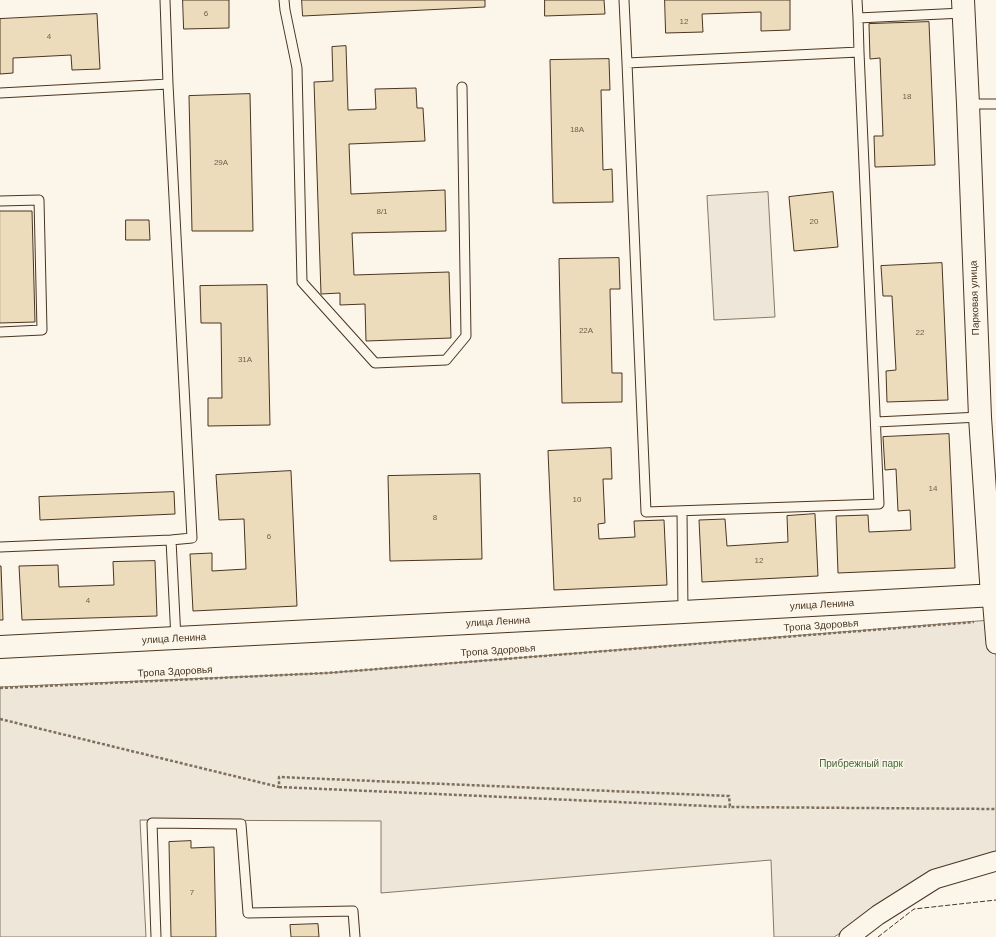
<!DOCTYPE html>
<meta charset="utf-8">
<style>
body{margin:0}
canvas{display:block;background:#fbf6e9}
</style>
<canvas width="996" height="937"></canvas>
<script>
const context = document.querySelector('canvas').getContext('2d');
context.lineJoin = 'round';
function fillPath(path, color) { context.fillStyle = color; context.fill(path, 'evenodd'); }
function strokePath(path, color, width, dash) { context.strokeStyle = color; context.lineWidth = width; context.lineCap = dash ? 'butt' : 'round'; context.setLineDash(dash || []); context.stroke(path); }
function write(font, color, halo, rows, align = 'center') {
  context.font = font + ' Arial,sans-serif'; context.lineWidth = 3; context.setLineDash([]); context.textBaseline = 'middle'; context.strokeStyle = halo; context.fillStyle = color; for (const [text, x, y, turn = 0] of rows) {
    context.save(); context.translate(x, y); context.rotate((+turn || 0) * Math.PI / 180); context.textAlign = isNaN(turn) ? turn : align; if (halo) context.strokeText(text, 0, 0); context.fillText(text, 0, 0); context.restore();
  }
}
const green = new Path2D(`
 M768,192L775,317L714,320L707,196Z
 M996,620V856L939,871L834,937H774L771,860L381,893V821L140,820L146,937H0V687L327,673Z`);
fillPath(green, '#ede6d9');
strokePath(green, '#887966', 1);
const building = new Path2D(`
 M183,0H229V28L184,29Z
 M302,0H485V7L303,16Z
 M545,0H604L605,14L545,16Z
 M665,0H790V30L761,31V12L702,14L703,32L666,33Z
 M97,14L100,69L72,70L71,55L13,58V73L0,74V19Z
 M929,22L935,165L875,167L874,136H883L880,58L870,59L869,24Z
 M346,46L348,110L376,109L375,89L416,88L417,108H423L425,141L349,144L351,194L445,190L446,231L352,233L354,275L449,272L451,338L366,341L365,304L340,305V293L321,294L314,82L333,81L332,47Z
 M609,59L610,90H601L603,170L612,169L613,202L553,203L550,60Z
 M250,94L253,231H192L189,96Z
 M833,192L838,247L794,251L789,197Z
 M0,211H32L35,322L0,323Z
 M126,220H149L150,240H126Z
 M619,258L620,289H610L612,373H622V402L562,403L559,259Z
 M942,263L948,400L887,402L886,371L896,370L892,296H883L881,266Z
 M267,285L270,425L208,426V398H222L221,323H201L200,286Z
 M949,434L955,568L838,573L836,516L868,515L869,532L911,530L910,510L898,511L896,469L885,470L883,437Z
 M611,448L612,479H603L605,523L598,524L599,539L635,537L634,521L664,520L667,585L554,590L548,451Z
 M291,471L297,606L193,611L190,554L212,553V571L246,569L244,519L219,520L216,475Z
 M480,474L482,559L390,561L388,476Z
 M174,492L175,514L40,520L39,497Z
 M815,514L818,576L702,582L699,520L725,519L727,546L788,542L787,516Z
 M155,561L157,616L22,620L19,566L58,565L59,587L114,585L113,562Z
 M0,566H1L3,620H0Z
 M191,841V848L214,847L216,937H171L169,842Z
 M318,924L319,937H291L290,925Z`);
fillPath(building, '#ecdcbc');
strokePath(building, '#4a3520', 1);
const lane = new Path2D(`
 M284,0L285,10L297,68L302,282L375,363L446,360L466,336L462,87
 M624,0L627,63L859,52L858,18
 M857,0L858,18L963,13
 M627,63L646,512L879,504L859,52
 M0,93L168,84
 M968,104H996
 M0,201L39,200L42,330L0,332
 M876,422L980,417
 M682,511L683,612
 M171,540L176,639
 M0,547L171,540L192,538L168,84L165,0
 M156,937L152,823L241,824L248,913L353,911L355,937`);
const street = new Path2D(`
 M992,596L996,644
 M849,937L878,915L935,879L996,861`);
const secondary = new Path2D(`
 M963,0L968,104L980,417L992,596
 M0,647L683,612L996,595`);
strokePath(lane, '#4a3520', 11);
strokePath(street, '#4a3520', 21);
strokePath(secondary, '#4a3520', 24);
strokePath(new Path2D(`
 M0,688L327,673L974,622
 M0,719L279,787V777L729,796L730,807L996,809
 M279,787L730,807`), '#7f6f5c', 2.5, [3, 2]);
strokePath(lane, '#fbf6e9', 9);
strokePath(street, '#fbf6e9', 19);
strokePath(secondary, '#fbf6e9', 22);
strokePath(new Path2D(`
 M878,937L914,909L996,900`), '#4a3520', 1, [5, 2]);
write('8px', '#725f47', null, [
 ["6",206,14],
 ["12",684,22],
 ["4",49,37],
 ["18",907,97],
 ["18А",577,130],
 ["29А",221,163],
 ["8/1",382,212],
 ["20",814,222],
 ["22А",586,331],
 ["22",920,333],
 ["31А",245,360],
 ["14",933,489],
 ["10",577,500],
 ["8",435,518],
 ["6",269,537],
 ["12",759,561],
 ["4",88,601],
 ["7",192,893]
]);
write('10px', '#4a3520', '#fbf6e9', [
 ["Парковая улица",975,298,-92],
 ["улица Ленина",822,605,-3],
 ["улица Ленина",498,622,-3],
 ["Тропа Здоровья",821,626,-4],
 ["улица Ленина",174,639,-3],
 ["Тропа Здоровья",498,651,-4],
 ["Тропа Здоровья",175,672,-3]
]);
write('10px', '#436837', '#fbf6e9', [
 ["Прибрежный парк",861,764]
]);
</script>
